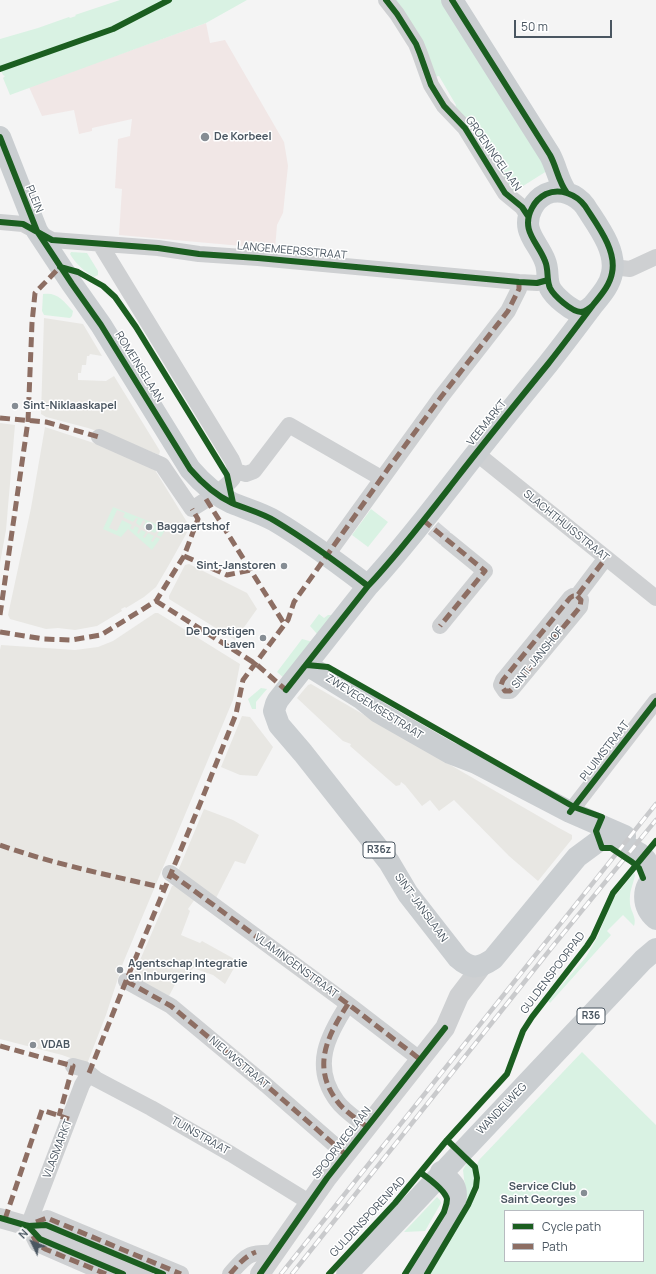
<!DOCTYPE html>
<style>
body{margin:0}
#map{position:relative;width:656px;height:1274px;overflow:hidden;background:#f4f4f4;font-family:Manrope,sans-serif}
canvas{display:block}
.legend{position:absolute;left:504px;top:1210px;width:140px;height:52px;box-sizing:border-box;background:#fff;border:1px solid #b7bbc0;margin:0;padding:5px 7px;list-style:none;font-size:12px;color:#4a5661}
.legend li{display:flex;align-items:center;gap:8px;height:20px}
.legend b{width:20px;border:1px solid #b7bbc0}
.north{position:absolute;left:12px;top:1222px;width:40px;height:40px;-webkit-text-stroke:3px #fff;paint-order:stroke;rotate:313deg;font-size:11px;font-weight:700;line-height:16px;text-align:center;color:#4a5661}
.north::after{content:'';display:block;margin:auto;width:14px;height:18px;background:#4a5661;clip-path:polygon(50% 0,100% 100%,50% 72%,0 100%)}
.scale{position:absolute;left:514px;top:20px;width:98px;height:18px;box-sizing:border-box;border:2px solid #4a5661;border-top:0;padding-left:5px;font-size:12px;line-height:14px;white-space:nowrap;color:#4a5661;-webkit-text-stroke:3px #fff;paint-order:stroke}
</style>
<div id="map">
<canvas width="656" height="1274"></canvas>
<ul class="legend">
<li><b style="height:5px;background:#1b5e20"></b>Cycle path</li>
<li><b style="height:5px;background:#8d6e63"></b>Path</li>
</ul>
<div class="north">N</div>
<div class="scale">50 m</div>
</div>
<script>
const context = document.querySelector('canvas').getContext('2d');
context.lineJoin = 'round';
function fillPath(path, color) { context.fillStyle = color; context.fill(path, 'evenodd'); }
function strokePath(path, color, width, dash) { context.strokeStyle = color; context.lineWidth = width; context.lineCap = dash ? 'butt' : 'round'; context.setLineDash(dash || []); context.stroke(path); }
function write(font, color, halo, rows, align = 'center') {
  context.font = font + ' Manrope,sans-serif'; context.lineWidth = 3; context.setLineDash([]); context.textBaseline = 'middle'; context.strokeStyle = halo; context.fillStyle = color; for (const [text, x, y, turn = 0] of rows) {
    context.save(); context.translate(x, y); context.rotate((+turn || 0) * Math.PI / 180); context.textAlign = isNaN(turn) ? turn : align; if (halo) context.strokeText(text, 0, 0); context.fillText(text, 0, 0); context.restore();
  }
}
fillPath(new Path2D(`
 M44,318L83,324L102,356L90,354L89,356H87L86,365H82L81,373H78V380L106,381L114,376L160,451L159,455L128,442L88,428L46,417L41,414Z
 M0,423L15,425L6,530L0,563Z
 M45,427L103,446L155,470L190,527L170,563L156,587L144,597L126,608L125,607L121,609L122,611L97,626L75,630L58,628L46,629L10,619L8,615L31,508Z
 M189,564L247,593L257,609L235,640L169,599V596L185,565Z
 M155,613H158L240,664L233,700L123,963L106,1015L87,1064L62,1055L0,1039V650L1,645L75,650L98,647L113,641Z
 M311,684L559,828L572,835V839L538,881L509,856L454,800L439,811L430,800L422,806L405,785L401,782L400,785L396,786L350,746L351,744L343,741L330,729L297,698L308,685Z
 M242,716L250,717L273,747L257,776L240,775L221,767Z
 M204,809L233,820L259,835L245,864L235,861L215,900L178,871Z
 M176,885L195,899L188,909L190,911L181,935L200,943L202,941L238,961L225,984L213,975L193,968L188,977L181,973L169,996L136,978L134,974L172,886Z`), '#e8e7e3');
fillPath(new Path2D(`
 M206,23L210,43L225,40L284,142L288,166L283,213L277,225L275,249L119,235L122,189L115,188L118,139L130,136L132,119L92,128V131L79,134L74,110L42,116L29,87Z`), '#f1e7e6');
fillPath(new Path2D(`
 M120,0H247L206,23L10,95L3,78L5,76L3,75L0,68V39L38,28L69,17L70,18L76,16L75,15Z
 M393,0H449L550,169L512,193L455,108L456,105L439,76L434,77L430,64L431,62Z
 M71,252L87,253L98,271V275L94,277C85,272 75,263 70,254Z
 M43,294C58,292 63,301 73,311L72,316L70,318L44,315L42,311Z
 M113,507L166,528L161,537L157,535L161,529L158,528L155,533L150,531L153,524L150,523L147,529L143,527L146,521L143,520L140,526L136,523L138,518H136L133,522L123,517L125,513L117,510L109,528L117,531L122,520L132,525L130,528L133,530L135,526L139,528L137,533L139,534L141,530L146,532L143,537L145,538L148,533L154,536L151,541L153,542L156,537L160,539L152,550L128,529L121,537L103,529Z
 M371,509L388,522L368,547L352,535Z
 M319,614L324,618L328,615H334L318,635L310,626Z
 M302,639L313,642L284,678L277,672Z
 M261,688L267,689L256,702V709H252L248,699Z
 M634,873L635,875C633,886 629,890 630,904C631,912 637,918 634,926L623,915L607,931L611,935L550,1003L548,1001L586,957L598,936L609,908L616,895Z
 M582,1052L656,1125V1274H430L478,1192L477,1190C479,1181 474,1168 479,1160ZM505,1211H643V1261H505Z
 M467,1163L474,1168C476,1186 472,1193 464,1209L465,1187L463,1170Z
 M437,1197L440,1200L441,1203L425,1231L404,1232Z`), '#d9f2e3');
strokePath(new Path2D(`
 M433,528L447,540`), '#d2d4d7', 16, [16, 8]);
strokePath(new Path2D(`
 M386,0L397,14L416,44L420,54L431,85L444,106L465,128L505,193L522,207L528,216
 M0,222L23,224L52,240L158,248L199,254L258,258L519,282L537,283L548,280
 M613,267L630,269L656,257
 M99,437L162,465L192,509C201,503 228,487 233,478C236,472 235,466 232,460L100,244
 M476,453L656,598
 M235,471L246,474L254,471L289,425L381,478
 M327,555L441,397L508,311L519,289V282
 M577,596L581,600L580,607L513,688L510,691H505L501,685L503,680L570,598L573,596H577L605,559
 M440,626L485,571L447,540
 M570,812L656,701
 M170,873L348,1004L421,1060
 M126,981L171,1006L266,1085L345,1154
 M348,1004C328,1035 311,1066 337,1101C344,1111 357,1119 367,1127
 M73,1066L84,1069L96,1079L151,1108L231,1154L309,1202
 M28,1226L47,1218L181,1274
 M28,1226L82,1085L89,1073
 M28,1226L37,1244L106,1274
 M230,1274C248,1254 248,1252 276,1253`), '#ced0d2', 16);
strokePath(new Path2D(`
 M0,1218L28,1226L143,1274
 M260,1274L327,1178L445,1028L459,996L482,966`), '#ced0d2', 20);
strokePath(new Path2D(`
 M452,0L550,155C557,168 558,181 567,193
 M0,137L37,231L72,284L101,325L190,469C202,483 215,495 232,503C246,509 262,513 275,521C307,540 338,563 368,586
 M593,305C590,308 586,311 581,312C572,312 554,296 550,288C546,279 549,270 545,261C538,242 520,231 532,208C535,202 540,197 546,194C560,188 576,194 585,206C597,225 617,250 612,273C610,285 601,295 593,305C578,325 563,345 548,364C517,402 486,440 456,479C428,515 399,553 368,586L278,700L276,704L274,711L279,725L303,753L389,862L408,894L458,958C471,970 480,968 493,959L577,857L600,840L607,838L618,841L640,854L646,860L654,877
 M307,665L362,699L378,712L450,753L476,763L570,812L625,836
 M656,876C641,887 642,907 656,919
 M347,1274L643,960L656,949
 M415,1274C427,1255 465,1208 454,1186C451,1181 445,1177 441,1172`), '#caced1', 22);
const rail = new Path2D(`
 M281,1274L656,804
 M292,1274L553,946L656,820`);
strokePath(rail, '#c9cacc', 4.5);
strokePath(rail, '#fff', 3, [9]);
strokePath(new Path2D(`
 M0,418L46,422L99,437
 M206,499L285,625
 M423,520L485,571L440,626
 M184,556L227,575L251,570
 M577,596L581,600L580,607L513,688L510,691H505L501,685L503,680L570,598L573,596H577L605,559
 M156,601L256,664L286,690
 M0,615L28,421L32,323L35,293L60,267
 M0,632L44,639L71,640L101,635L156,601L184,556L198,519L192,509
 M0,845C53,864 109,875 164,888
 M170,873L348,1004L421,1060
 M126,981L171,1006L266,1085L345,1154
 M348,1004C328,1035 311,1066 337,1101C344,1111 357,1119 367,1127
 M0,1046L73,1066L59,1116
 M89,1073L126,981L200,804L236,714L243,680L288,620L294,602L390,466L441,397L508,311L519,289V282
 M5,1219L42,1110L69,1119
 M36,1222L47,1218L181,1274
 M33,1236L37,1244L45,1249L106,1274
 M230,1274C238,1265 245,1256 256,1252`), '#8d6e63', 5, [10, 5]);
strokePath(new Path2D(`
 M386,0L397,14L416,44L420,54L431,85L444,106L465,128L505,193L522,207L528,216
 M452,0L550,155C557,168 558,181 567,193
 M0,69L113,29L169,0
 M0,137L37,231L72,284L101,325L190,469C202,483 215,495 232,503C246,509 262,513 275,521C307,540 338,563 368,586
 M0,222L23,224L52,240L158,248L199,254L258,258L519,282L537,283L548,280
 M60,267L78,272L103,286L115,297L136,327L227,475L233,503
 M307,665L328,667L574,807L602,817L596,831L602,848H611L632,862L639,868L643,878
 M286,690L368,586C399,553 428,515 456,479C486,440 517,402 548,364C563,345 578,325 593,305C601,295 610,285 612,273C617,250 597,225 585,206C576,194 560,188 546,194C540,197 535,202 532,208C520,231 538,242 545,261C549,270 546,279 550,288C554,296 572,312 581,312C586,311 590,308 593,305
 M570,812L656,701
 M0,1218L28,1226L46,1225L163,1274
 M28,1226L40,1239L123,1274
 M260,1274L327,1178L445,1028
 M329,1274L395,1203L447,1140L507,1074L523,1031L532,1017L587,946L593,937L613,893L656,841
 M405,1274L444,1212C445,1208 447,1204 447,1199C445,1190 428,1178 421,1173
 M427,1274L468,1205L476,1187L477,1178L475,1167L447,1140`), '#1b5e20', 6);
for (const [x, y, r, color] of [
 [205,137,5,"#868d94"],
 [15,406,4,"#868d94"],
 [149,527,4,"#868d94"],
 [284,566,4,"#868d94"],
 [263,638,4,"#868d94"],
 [120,970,4,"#868d94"],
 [33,1045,4,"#868d94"],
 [584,1193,4,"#868d94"]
]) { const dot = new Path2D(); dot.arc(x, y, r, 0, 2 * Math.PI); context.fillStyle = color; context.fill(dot); strokePath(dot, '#fff', 1.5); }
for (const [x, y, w] of [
 [379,850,32],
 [591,1016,28]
]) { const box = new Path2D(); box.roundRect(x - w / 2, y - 8, w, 16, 3); context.fillStyle = '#fff'; context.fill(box); strokePath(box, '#4a5661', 1); }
write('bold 10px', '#4a5661', null, [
 ["R36z",379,850],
 ["R36",591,1016]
]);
write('bold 11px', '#4a5661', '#fff', [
 ["De Korbeel",214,137],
 ["Sint-Niklaaskapel",23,406],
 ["Baggaertshof",157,527],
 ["Sint-Janstoren",276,566,"right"],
 ["De Dorstigen",255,632,"right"],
 ["Laven",255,645,"right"],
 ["Agentschap Integratie",128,964],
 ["en Inburgering",128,977],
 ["VDAB",41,1045],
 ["Service Club",576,1187,"right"],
 ["Saint Georges",576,1200,"right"]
], 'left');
write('11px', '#4a5661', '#fff', [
 ["GROENINGELAAN",493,154,55],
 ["PLEIN",34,199,68],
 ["LANGEMEERSSTRAAT",292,251,5],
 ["ROMEINSELAAN",139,367,58],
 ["VEEMARKT",487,423,-51],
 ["SLACHTHUISSTRAAT",566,526,39],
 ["SINT-JANSHOF",538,658,-51],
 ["ZWEVEGEMSESTRAAT",374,707,32],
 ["PLUIMSTRAAT",605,751,-52],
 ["SINT-JANSLAAN",421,908,54],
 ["VLAMINGENSTRAAT",296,966,36],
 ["GULDENSPOORPAD",553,973,-53],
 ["NIEUWSTRAAT",239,1063,40],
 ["WANDELWEG",502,1109,-46],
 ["TUINSTRAAT",200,1136,30],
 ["SPOORWEGLAAN",342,1143,-52],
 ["VLASMARKT",58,1149,-69],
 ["GULDENSPORENPAD",368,1217,-47]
]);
</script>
